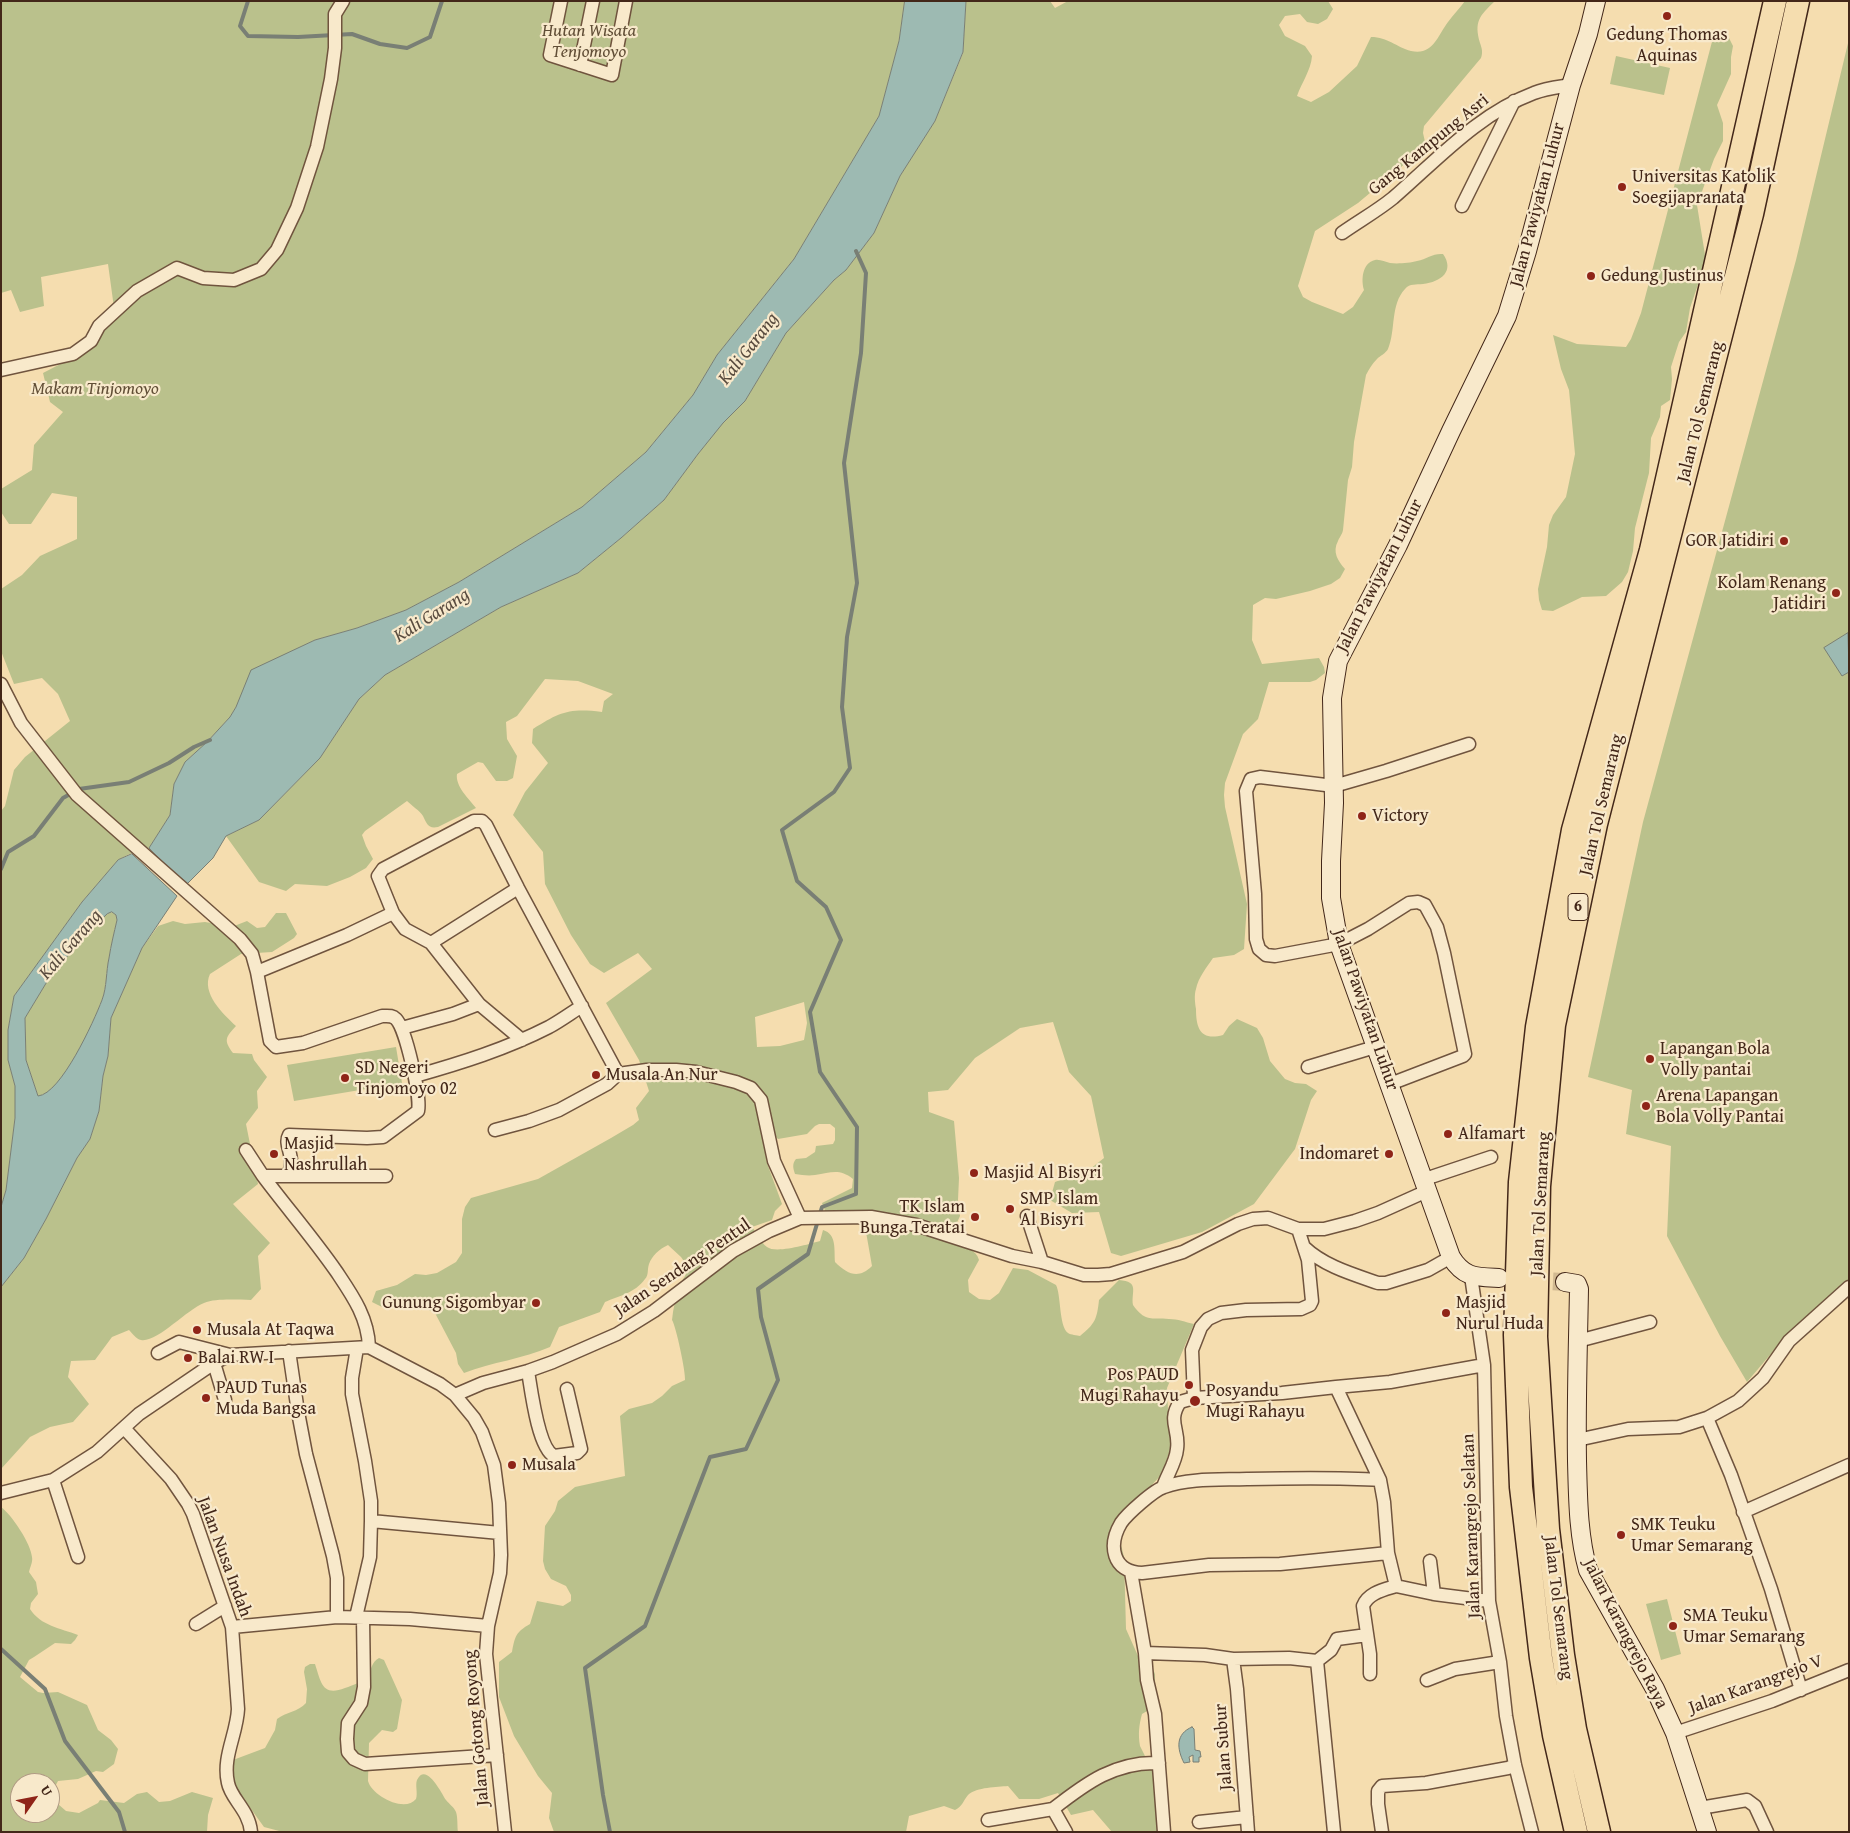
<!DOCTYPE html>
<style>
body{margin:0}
#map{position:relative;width:1850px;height:1833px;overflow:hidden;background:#f5ddaf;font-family:"Gentium Book Plus",serif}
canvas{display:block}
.frame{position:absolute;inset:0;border:2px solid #432719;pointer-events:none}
.north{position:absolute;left:10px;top:1773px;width:50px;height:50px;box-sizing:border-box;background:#f8e9cb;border:1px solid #b09b84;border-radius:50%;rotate:57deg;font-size:14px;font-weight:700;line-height:20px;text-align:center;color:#432719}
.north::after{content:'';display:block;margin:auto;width:18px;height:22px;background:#8f2418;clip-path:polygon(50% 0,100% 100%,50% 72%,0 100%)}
</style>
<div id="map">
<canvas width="1850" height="1833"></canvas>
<div class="frame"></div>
<div class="north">U</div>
</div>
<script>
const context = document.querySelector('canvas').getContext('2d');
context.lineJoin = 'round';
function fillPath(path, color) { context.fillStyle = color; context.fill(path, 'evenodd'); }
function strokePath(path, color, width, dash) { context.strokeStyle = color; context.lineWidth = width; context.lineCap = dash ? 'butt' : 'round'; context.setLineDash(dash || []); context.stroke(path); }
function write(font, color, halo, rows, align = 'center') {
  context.font = font + ' "Gentium Book Plus",serif'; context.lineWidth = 4.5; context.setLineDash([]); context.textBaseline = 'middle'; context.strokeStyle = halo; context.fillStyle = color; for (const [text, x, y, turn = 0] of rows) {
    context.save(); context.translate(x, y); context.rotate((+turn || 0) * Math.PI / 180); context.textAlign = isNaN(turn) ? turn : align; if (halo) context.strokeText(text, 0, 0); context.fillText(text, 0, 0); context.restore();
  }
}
fillPath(new Path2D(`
 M1,1H905L899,41L879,116L794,259L717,355L693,395L646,452L582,507L459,582L406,610L357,628L315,640L297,649L236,707L230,717L207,742L185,762L174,784L170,815L149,848L143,847L118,860L82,902L14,996L8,1030V1060L15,1086V1118L6,1190L1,1207V811L5,806L14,770L25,757L70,721L58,694L42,678L14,684L1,651V589L22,575L40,556L77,539V497L52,493L31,524H9L1,512V489L32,470L34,445L63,412L50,402L43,373L72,358L115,315L108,264L41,277L44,306L20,312L11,290L1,293Z
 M966,1H1050L1055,8L1068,1H1328L1333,9L1327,19L1318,24L1307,22L1300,14L1285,16L1279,25L1285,36L1305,46L1312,56C1311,70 1302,82 1297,96L1311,102L1329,92L1357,66L1371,37C1388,37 1396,47 1411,51C1433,56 1438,35 1448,22C1453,15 1460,8 1465,1H1495C1479,16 1474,22 1480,43C1482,49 1483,52 1481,58L1424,126L1423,133L1426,146L1358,203L1315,231L1298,286L1303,297L1312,302L1343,314L1353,307L1364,290C1361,280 1362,263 1375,260C1380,259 1385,262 1390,263C1397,264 1410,263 1417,261C1427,259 1433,253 1443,254C1455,271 1441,282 1423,284C1416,285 1410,283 1405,289C1390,305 1396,330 1388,349C1386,353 1380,356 1377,359C1372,364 1369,369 1366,375L1354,442L1352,467L1348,480L1343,530C1342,535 1340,536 1338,541C1332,552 1338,561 1345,569L1340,578L1331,584L1310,591L1276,599L1265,598L1253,605L1252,640L1262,664L1319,658L1324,667L1325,673L1316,680L1310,682H1269L1258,719L1243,734L1225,783L1224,795L1225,807L1247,904L1244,949L1234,955L1213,958C1207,967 1198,978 1196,989C1194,995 1195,1003 1196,1009C1196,1029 1201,1041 1223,1035L1229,1026L1237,1019L1257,1028L1263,1038L1270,1061L1285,1079L1295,1083L1306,1084L1317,1091L1311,1100L1295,1149L1254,1204L1202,1232L1121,1256L1111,1253L1099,1212L1072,1213L1050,1200L1055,1182L1090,1169L1104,1158L1091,1096L1069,1072L1053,1022L1020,1028L975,1058L948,1090L928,1092L929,1112L954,1121L959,1178L958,1200L960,1216L953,1231L956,1244C966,1248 976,1249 979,1260L968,1280L969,1292L979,1299L990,1300L999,1293L1013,1268L1028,1270L1056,1285C1061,1294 1059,1327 1068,1333C1071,1335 1077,1335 1080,1336C1095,1324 1097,1319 1099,1300L1119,1280C1140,1282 1131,1291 1133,1305C1146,1323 1151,1317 1169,1319C1178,1319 1185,1322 1194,1324L1167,1388L1168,1411L1175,1434L1162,1474L1116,1524L1124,1557L1126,1629L1138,1656L1153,1669L1155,1674V1685L1159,1704L1142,1714C1139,1725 1138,1734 1140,1746L1157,1780L1161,1832H1112L1093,1810L1071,1815L1058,1793L1039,1799H1019L1008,1786C997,1787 977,1787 968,1795C963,1801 963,1806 955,1810L944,1806L909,1816L906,1832H554L549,1818L552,1793L538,1776L514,1736L499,1697V1662L512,1652C515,1636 516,1632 530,1624L537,1601L563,1606L571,1601V1595L566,1586L551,1579L545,1569L543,1561L545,1526L555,1511L558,1501L575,1487L625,1476L620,1416L629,1409L652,1403L662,1396L672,1386L685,1380C686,1373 676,1326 672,1320C673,1308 676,1297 680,1285C683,1278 687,1275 688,1267L681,1257L668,1245C659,1249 652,1256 649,1264C647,1270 649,1275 645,1279C635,1293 619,1296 605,1302L600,1312L559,1327L550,1347C523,1359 492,1362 464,1373L458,1364L456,1353L435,1313L425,1308L403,1305L382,1307L372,1302L376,1291L397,1285L415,1274L426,1275L437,1273L456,1262L462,1253V1219L465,1207L471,1198L538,1179L611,1138L633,1125L639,1120L636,1108L649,1091L639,1060L606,1003L652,969L638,953L604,973L590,964L571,935L545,884L543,852L513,815L525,792L548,763L532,743L533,729C560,712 569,708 602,712L604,701L613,694L578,681L545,679L517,716L506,722L507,739L517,756L513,778L507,781H496L483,763L478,762L457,774C455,786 469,799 476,808L438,827C428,829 427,824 423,816C420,811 411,805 407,801L365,831L362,835L366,846L373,859L366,868L350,877L327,886L295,884L286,891L259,882L226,836L259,820L320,758L359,699L385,675L501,607L578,573L621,538L664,500L698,454L723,422L745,401L786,333L834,280L846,270L874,233L900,176L935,121L963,53ZM804,1002L807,1023L804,1040L780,1046L757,1047L755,1017ZM819,1124H830L835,1128V1140L833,1144L816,1146L815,1152L806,1158L796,1159C792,1164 793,1168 795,1174C802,1175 808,1176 815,1175C831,1173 839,1168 853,1179L852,1188L822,1203L826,1213L833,1214L855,1211L866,1232L872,1266C859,1279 848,1275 835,1262C834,1250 837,1234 823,1230L820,1241C809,1244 776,1254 767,1247C761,1243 757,1233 752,1227L772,1220L775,1211L782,1204L767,1163L763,1142L774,1135L778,1139L807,1134L815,1126Z
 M1714,34L1728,36L1733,46L1731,57V74L1717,105L1723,123V141L1714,159L1697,205L1706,261L1690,308L1686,332L1679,342L1671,367L1672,379L1670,400L1661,406L1660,417L1651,438L1649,473L1635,528L1633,551L1628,572L1622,582L1606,596L1582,597L1553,611L1542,610L1539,600L1538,589L1547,547L1549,525L1553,515L1566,497L1575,454L1569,390L1561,369L1553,335L1577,344L1626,347L1631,339L1641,313Z
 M1849,39V1283L1792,1329L1747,1382L1720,1336L1667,1236L1671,1146L1626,1134L1632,1090L1588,1077L1643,822L1796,260Z
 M1616,56L1670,68L1664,95L1610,84Z
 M112,912L116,915L117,920C114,933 111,945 109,958C106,971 107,987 102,1000C94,1021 62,1094 38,1096L26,1060L25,1018L48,980L82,938L107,914Z
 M276,913H286L297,934L294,938L272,952L241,954L210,974C201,993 223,1014 236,1026C226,1037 223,1040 233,1053L252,1054L254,1060L267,1077L257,1091L258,1108L246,1124L258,1184L233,1204L270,1243L258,1256L261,1289L251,1300C238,1300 216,1298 204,1303C186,1310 157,1343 141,1340C136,1339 132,1333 129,1330L112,1337L95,1360L71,1361L68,1377L89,1404L73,1422L50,1427L30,1437L1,1469V1287L24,1258L46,1219L77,1158L90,1139L99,1111L103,1076L108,1056L111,1018L142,948L158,926L173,921L185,924L205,922L217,924L224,930L247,921L257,928L265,927Z
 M396,1047L402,1083L294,1101L287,1065Z
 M1,1507C12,1515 31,1544 32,1557C33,1562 30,1567 29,1572L36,1582L38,1594L31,1603L30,1609C41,1626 60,1628 78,1635L75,1640L71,1644L55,1643L34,1657L29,1660L20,1677L38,1692L43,1693L58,1692L87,1705L98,1730L111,1740L118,1749L114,1764L103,1772L96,1771L78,1779L58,1781L50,1796V1783H20V1813H50V1797L66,1811L79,1813L98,1803L100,1800L124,1803L137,1794L147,1792L159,1802L170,1801L192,1792L213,1798L208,1815L207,1832H1Z
 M1667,1599L1681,1654L1661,1660L1646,1604Z
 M379,1658L384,1660L402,1700L397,1729L393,1732L382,1730L369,1743L368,1781C372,1796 405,1813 416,1799C418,1793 415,1785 417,1780C426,1761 442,1794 446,1800C449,1804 454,1807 456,1812C458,1818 457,1826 458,1832H283L264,1827L235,1787L230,1770L233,1760L265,1748L275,1730L277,1719C286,1712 298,1712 306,1703L307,1689L304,1672L305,1667L310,1664H315C321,1682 322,1697 345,1688C354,1685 359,1683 366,1677C372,1670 371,1662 379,1658Z`), '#bac18c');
const water = new Path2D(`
 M905,1H966L963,52L935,121L900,176L874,233L846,270L834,280L786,333L745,401L723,423L698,454L664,500L621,538L578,573L501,607L385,675L359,699L320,758L259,820L226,836L213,858L185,886L149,848L170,815L174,784L185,762L207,742L230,717L236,707L251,670L315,640L357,628L406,610L459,582L582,507L646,452L693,395L717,355L794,259L879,116L899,41Z
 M1848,633L1849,672L1842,676L1824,648Z
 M132,854L177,896L142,948L111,1018L108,1056L103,1076L99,1111L90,1139L77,1158L46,1219L24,1258L1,1287V1207L6,1190L15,1118V1086L8,1060V1030L14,996L82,902L118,860ZM112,912L116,915L117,920C114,933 111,945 109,958C106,971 107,987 102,1000C94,1021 61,1094 38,1096L26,1060L25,1018L48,980L82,938L107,914Z
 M1192,1727L1194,1729L1195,1750L1200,1751L1201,1757H1199V1762H1193V1755L1189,1757L1190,1762L1184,1763C1177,1749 1175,1734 1192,1727Z`);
fillPath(water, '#9dbab2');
strokePath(water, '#797f75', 1);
strokePath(new Path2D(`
 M248,1L240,26L248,36L298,37L352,34L380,44L407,48L430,37L442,1
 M1,869L8,852L34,836L63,798L79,789L129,782L169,763L194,747L210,740
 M1,1649L45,1689L65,1741L119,1812L125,1832
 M610,1832L603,1795L585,1668L645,1626L710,1457L746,1449L778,1380L761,1317L758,1289L808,1254L822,1207L856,1194L857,1127L820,1072L810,1012L841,940L826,907L797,881L782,830L834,792L850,768L842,707L847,637L857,583L844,463L861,353L866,273L856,251`), '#797f75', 4);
strokePath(new Path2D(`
 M1526,1280L1565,1282`), '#d1b991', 18, [18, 9]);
const minor = new Path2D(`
 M561,1L550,55L612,75L626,1
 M580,65L593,1
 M1462,206L1514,101
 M1342,233C1359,221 1377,211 1393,198C1437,160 1478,114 1534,93C1546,88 1559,87 1571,85
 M1,370L73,354L91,341L99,326L137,291L177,268L203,278L234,280L261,269L277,250L297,208L317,147L331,79L335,48V14L343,1
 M1,684L21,723L77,795L240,939L252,954L257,972L270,1041L276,1047L303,1043L382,1016C388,1016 392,1015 396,1019C406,1029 421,1097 418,1111L383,1137L367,1138L289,1135C283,1146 297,1157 288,1175
 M393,913L405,929L431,943L479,1004L522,1040
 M431,943L518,888
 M257,972L347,935L393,913L378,876L383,869L474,821H482L486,825L518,888L618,1074
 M402,1028L453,1014L479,1004
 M1308,1067L1375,1047
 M415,1076C461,1063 506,1049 549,1027C560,1021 571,1013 582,1006
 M1390,1084L1463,1056L1465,1054L1444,953L1437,927L1425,905L1418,902L1409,903L1368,929L1339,944L1275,956L1266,955L1259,949L1256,939L1255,894L1246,791L1251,779L1260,777L1334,786L1386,771L1469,744
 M495,1130L529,1121L559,1110L607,1084L618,1074L647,1070H676L696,1072L736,1082L751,1088L761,1100L774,1161L800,1218
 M246,1150L263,1176
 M1422,1180L1491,1157
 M1027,1216L1042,1262
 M1304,1247C1324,1266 1352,1274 1378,1283H1386L1428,1270L1451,1257
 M1471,1276L1484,1365L1489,1601L1500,1662L1506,1716L1515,1765L1532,1832
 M1578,1341L1650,1322
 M369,1347C368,1317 352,1295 336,1271C313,1238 287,1208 263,1176H386
 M357,1348L352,1378V1394L365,1461L371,1501V1521
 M158,1353L179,1342L230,1355
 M214,1363L225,1400
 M1484,1365L1390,1382L1336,1387L1380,1480L1384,1502L1388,1553L1396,1586L1434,1594L1489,1601
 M528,1371C531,1389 538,1448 554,1456L577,1453L581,1449L567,1389
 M455,1395L483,1383L528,1371L553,1362L617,1334L654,1311L733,1251L769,1231L800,1218L871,1217L916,1225L1012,1256L1042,1262L1084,1275H1098L1111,1274L1183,1252L1238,1224L1253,1219L1268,1218L1298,1229H1324L1355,1221L1378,1213L1427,1191
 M1194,1398L1192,1350L1201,1327L1208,1319L1221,1313L1246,1310L1301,1309L1310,1305L1312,1301L1308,1260L1298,1229
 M1707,1418L1731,1475L1771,1589L1801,1690
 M124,1428L171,1479L188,1504L193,1514L232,1627L238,1709C237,1734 222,1757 228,1783C231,1799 249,1810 251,1832
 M1577,1440L1628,1429L1679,1427L1707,1418L1738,1401L1763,1378L1789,1341L1849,1287
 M53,1480L78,1557
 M1380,1480C1335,1477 1292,1478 1247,1479C1220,1480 1190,1478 1164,1487C1154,1490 1127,1514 1121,1523C1108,1545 1112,1572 1142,1573L1209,1565L1280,1564L1388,1553
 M1163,1487C1167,1475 1176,1462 1177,1449C1180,1430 1167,1421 1180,1402L1194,1398L1282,1393L1336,1387
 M1,1493L53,1480L97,1452L139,1414L214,1363L230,1355L369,1347L440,1384L455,1395L474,1418L482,1432L494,1465L499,1503L501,1555L500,1573L488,1626L486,1654L505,1832
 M1743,1512L1849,1465
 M1430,1561L1434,1594
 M1131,1572L1145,1653
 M337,1617L410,1619L488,1626
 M356,1617L370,1557L371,1521L500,1533
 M363,1618L364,1687L361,1703L348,1723L347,1739L348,1752L354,1759L365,1764L497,1755
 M196,1624L225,1606
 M232,1627L337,1617V1578L333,1556L306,1454L298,1412L289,1351
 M1233,1659L1237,1689L1248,1832
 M1317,1661L1331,1650L1337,1639L1367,1635
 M1370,1674V1654L1363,1606C1368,1593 1383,1590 1396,1586
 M1427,1680L1455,1669L1500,1662
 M1675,1733L1772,1701L1849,1670
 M1700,1808L1747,1800L1755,1806L1767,1832
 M988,1820L1053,1809
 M1199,1822L1247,1817
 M1066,1832L1053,1809C1086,1783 1116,1761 1159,1763
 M1164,1832L1155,1714L1147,1680L1145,1653L1205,1655L1233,1659L1289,1658L1317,1661L1334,1832
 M1382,1832L1378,1804V1791L1382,1786L1426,1783L1508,1768L1515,1765`);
const secondary = new Path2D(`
 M1499,1278C1476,1277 1464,1278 1451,1257L1339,944L1331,898V861L1334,803L1332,698L1338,661L1398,545L1451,431L1507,316L1527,251L1571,85L1588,34L1596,1
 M1565,1282L1577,1284L1579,1289C1578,1346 1576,1403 1577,1461C1578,1497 1578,1535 1588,1570L1655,1689L1675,1733L1707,1832`);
const motorway = new Path2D(`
 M1576,1832L1554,1735L1541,1658L1521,1487L1515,1335L1520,1182L1537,1027L1573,830L1651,550L1775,1
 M1599,1832L1575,1729L1563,1655L1548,1529L1536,1337L1539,1186L1554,1025L1596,824L1752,214L1798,1`);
strokePath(minor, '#70543e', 15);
strokePath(secondary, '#432719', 20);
strokePath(motorway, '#432719', 25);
strokePath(minor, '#f8e9cb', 12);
strokePath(secondary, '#f8e9cb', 18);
strokePath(motorway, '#f5ddaf', 22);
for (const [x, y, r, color] of [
 [1667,16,5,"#8f2418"],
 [1622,187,5,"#8f2418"],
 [1591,276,5,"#8f2418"],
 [1784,541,5,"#8f2418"],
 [1836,593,5,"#8f2418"],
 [1362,816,5,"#8f2418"],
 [1650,1059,5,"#8f2418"],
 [596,1075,5,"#8f2418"],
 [345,1078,5,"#8f2418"],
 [1646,1106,5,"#8f2418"],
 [1448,1134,5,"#8f2418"],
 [274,1154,5,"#8f2418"],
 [1389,1154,5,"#8f2418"],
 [974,1173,5,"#8f2418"],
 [1010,1209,5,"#8f2418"],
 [975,1217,5,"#8f2418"],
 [536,1303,5,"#8f2418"],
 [1446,1313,5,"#8f2418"],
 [197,1330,5,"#8f2418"],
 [188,1358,5,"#8f2418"],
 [1189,1385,5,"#8f2418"],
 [206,1398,5,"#8f2418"],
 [1195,1401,6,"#8f2418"],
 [512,1465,5,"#8f2418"],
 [1621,1535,5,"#8f2418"],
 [1673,1626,5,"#8f2418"]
]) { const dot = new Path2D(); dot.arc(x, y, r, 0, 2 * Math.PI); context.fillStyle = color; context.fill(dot); strokePath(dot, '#f8e9cb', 2); }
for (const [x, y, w] of [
 [1578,907,20]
]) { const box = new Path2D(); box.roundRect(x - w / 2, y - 13.5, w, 27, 4); context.fillStyle = '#f8e9cb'; context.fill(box); strokePath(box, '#432719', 1); }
write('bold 16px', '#432719', null, [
 ["6",1578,907]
]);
write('italic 18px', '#614e36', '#f8e9cb', [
 ["Hutan Wisata",589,31],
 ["Tenjomoyo",589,52],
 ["Makam Tinjomoyo",95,389]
]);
write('18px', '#432719', '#f8e9cb', [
 ["Gedung Thomas",1667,35,"center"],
 ["Aquinas",1667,56,"center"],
 ["Universitas Katolik",1632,177],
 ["Soegijapranata",1632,198],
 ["Gedung Justinus",1601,276],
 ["GOR Jatidiri",1774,541,"right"],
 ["Kolam Renang",1826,583,"right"],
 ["Jatidiri",1826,604,"right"],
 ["Victory",1372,816],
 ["Lapangan Bola",1660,1049],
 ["Volly pantai",1660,1070],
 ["SD Negeri",355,1068],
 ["Tinjomoyo 02",355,1089],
 ["Musala An Nur",606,1075],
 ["Arena Lapangan",1656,1096],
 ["Bola Volly Pantai",1656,1117],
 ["Alfamart",1458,1134],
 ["Masjid",284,1144],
 ["Nashrullah",284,1165],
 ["Indomaret",1379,1154,"right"],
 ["Masjid Al Bisyri",984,1173],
 ["SMP Islam",1020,1199],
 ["Al Bisyri",1020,1220],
 ["TK Islam",965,1207,"right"],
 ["Bunga Teratai",965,1228,"right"],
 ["Gunung Sigombyar",526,1303,"right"],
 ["Masjid",1456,1303],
 ["Nurul Huda",1456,1324],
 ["Musala At Taqwa",207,1330],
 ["Balai RW I",198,1358],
 ["Pos PAUD",1179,1375,"right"],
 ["Mugi Rahayu",1179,1396,"right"],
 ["PAUD Tunas",216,1388],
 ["Muda Bangsa",216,1409],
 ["Posyandu",1206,1391],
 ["Mugi Rahayu",1206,1412],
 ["Musala",522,1465],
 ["SMK Teuku",1631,1525],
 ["Umar Semarang",1631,1546],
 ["SMA Teuku",1683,1616],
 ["Umar Semarang",1683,1637]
], 'left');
write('18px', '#432719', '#f8e9cb', [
 ["Gang Kampung Asri",1429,145,-39],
 ["Jalan Pawiyatan Luhur",1538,205,-75],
 ["Jalan Tol Semarang",1701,412,-76],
 ["Jalan Pawiyatan Luhur",1380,576,-63],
 ["Jalan Tol Semarang",1602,805,-77],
 ["Jalan Pawiyatan Luhur",1365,1010,71],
 ["Jalan Tol Semarang",1541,1204,-87],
 ["Jalan Sendang Pentul",683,1268,-34],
 ["Jalan Karangrejo Selatan",1472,1526,-92],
 ["Jalan Nusa Indah",224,1557,70],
 ["Jalan Tol Semarang",1558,1608,83],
 ["Jalan Karangrejo Raya",1625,1634,63],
 ["Jalan Karangrejo V",1756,1685,-20],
 ["Jalan Gotong Royong",477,1728,-95],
 ["Jalan Subur",1224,1747,-94]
]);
write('italic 19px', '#5a4c3f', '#f8e9cb', [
 ["Kali Garang",749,349,-52],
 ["Kali Garang",432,616,-32],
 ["Kali Garang",71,945,-49]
]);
</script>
